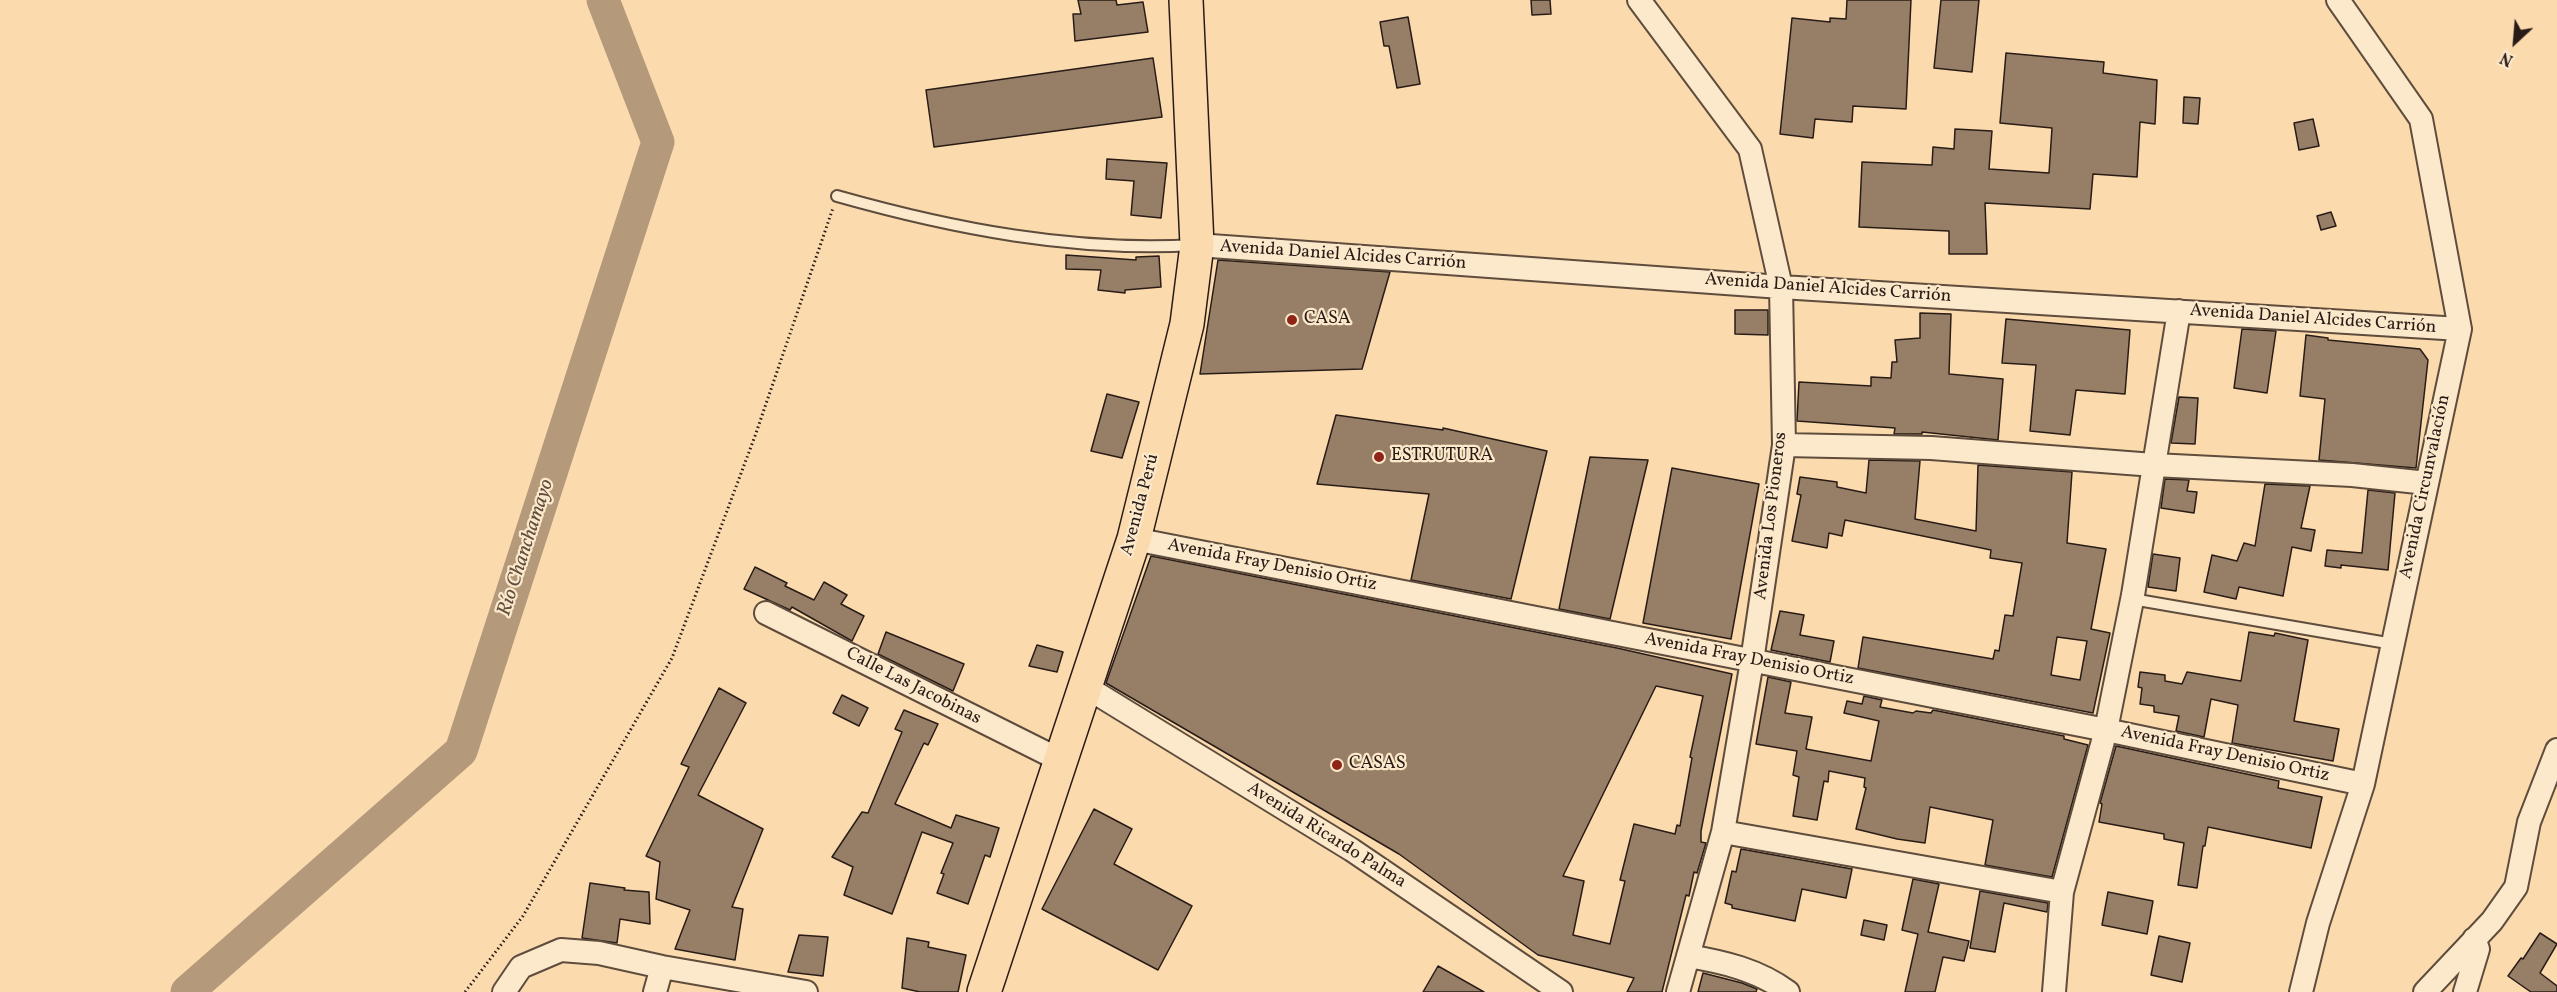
<!DOCTYPE html>
<meta charset="utf-8">
<style>
body{margin:0}
#map{position:relative;width:2557px;height:992px;overflow:hidden;background:#fbdbae;font-family:Vollkorn,serif}
canvas{display:block}
.north{position:absolute;left:2485px;top:12px;width:60px;height:60px;-webkit-text-stroke:4px #fce8ca;paint-order:stroke;rotate:206deg;font-size:16px;font-weight:700;line-height:24px;text-align:center;color:#291c17}
.north::after{content:'';display:block;margin:auto;width:21px;height:27px;background:#291c17;clip-path:polygon(50% 0,100% 100%,50% 72%,0 100%)}
</style>
<div id="map">
<canvas width="2557" height="992"></canvas>
<div class="north">N</div>
</div>
<script>
const context = document.querySelector('canvas').getContext('2d');
context.lineJoin = 'round';
function strokePath(path, color, width, dash) { context.strokeStyle = color; context.lineWidth = width; context.lineCap = dash ? 'butt' : 'round'; context.setLineDash(dash || []); context.stroke(path); }
function fillPath(path, color) { context.fillStyle = color; context.fill(path, 'evenodd'); }
function write(font, color, halo, rows, align = 'center') {
  context.font = font + ' Vollkorn,serif'; context.lineWidth = 4.5; context.setLineDash([]); context.textBaseline = 'middle'; context.strokeStyle = halo; context.fillStyle = color; for (const [text, x, y, turn = 0] of rows) {
    context.save(); context.translate(x, y); context.rotate((+turn || 0) * Math.PI / 180); context.textAlign = isNaN(turn) ? turn : align; if (halo) context.strokeText(text, 0, 0); context.fillText(text, 0, 0); context.restore();
  }
}
strokePath(new Path2D(`
 M187,992L461,751L658,142L603,0`), '#b49a7b', 33);
const building = new Path2D(`
 M1078,0H1116L1117,5L1143,2L1148,32L1075,41L1073,14H1081Z
 M1531,0H1550L1551,14L1532,15Z
 M1847,0H1911L1906,109L1853,106L1852,122L1815,119L1813,138L1780,134L1792,18L1830,22V18L1846,19Z
 M1941,0H1979L1972,72L1934,68Z
 M1408,17L1420,84L1397,88L1389,46H1384L1380,22Z
 M2006,53L2104,62L2103,73L2157,80L2155,124L2140,122L2137,177L2093,174L2090,209L1985,203L1987,254H1949V231L1859,227L1862,162L1932,165L1933,147L1954,149L1955,129L1992,131L1989,169L2049,173L2052,128L2000,123Z
 M1153,58L1162,117L934,147L926,90Z
 M2184,97L2200,98L2198,124L2183,123Z
 M2313,119L2319,146L2299,150L2294,123Z
 M1107,159L1167,163L1161,218L1131,215L1134,181L1106,179Z
 M2331,212L2336,226L2321,230L2317,216Z
 M1066,255L1136,260V257L1159,256L1161,287L1125,290V293L1098,290L1101,270L1066,269Z
 M1218,260L1390,272L1362,369L1200,374Z
 M1735,310H1768V335L1735,334Z
 M1920,313L1951,314L1949,374L2003,379L1998,440L1922,432V434H1894L1895,428L1797,421L1799,382L1871,386V377L1891,378L1892,362H1897L1895,340L1920,338Z
 M2006,319L2130,330L2125,394L2076,390L2070,435L2030,431L2036,365L2002,363Z
 M2242,329L2276,331L2267,393L2234,388Z
 M2306,335L2328,338V340L2420,349L2428,360L2416,468L2319,460L2325,399L2300,396Z
 M1107,394L1139,402L1122,458L1091,451Z
 M2179,397L2198,398L2195,444L2171,443Z
 M1336,415L1443,430V428L1547,451L1511,599L1411,580L1429,494L1317,484Z
 M1590,457L1648,460L1610,619L1559,609Z
 M1869,460L1920,461L1915,519L1976,531L1978,465L2072,472L2067,543L2106,549L2091,629L2110,633L2093,713L1858,668L1863,637L1993,659L1995,650L1999,651L2005,615L2013,616L2022,563L1990,558L1991,550L1845,520L1842,536L1829,533L1827,548L1792,541L1801,495L1797,494L1800,477L1837,482V487L1866,493ZM2057,637L2087,641L2080,680L2051,675Z
 M1672,468L1759,484L1731,639L1643,623Z
 M2165,479L2189,480L2187,491L2197,492L2194,513L2161,508Z
 M2265,484L2310,486L2301,528L2315,530L2311,551L2292,547L2283,596L2239,587L2236,599L2204,592L2212,555L2237,561L2244,543L2255,546Z
 M2368,490L2395,493L2388,570L2341,565V568L2325,566L2327,550L2362,553Z
 M2153,554L2180,558L2176,591L2148,587Z
 M1151,556L1617,648L1732,674L1701,831V842L1706,843L1697,873L1694,872L1689,896L1686,895L1662,992H1627L1634,978L1538,955L1399,854L1106,683ZM1656,686L1703,696L1690,757L1692,758L1680,826L1677,825L1675,834L1634,824L1620,880L1625,881L1610,944L1573,935L1584,881L1563,876Z
 M755,567L787,583L785,586L814,600L824,582L847,595L841,604L864,616L852,641L792,607L790,610L744,589Z
 M1780,611L1804,615L1800,635L1834,641L1830,662L1771,650Z
 M886,632L964,664L953,691L878,654Z
 M2249,632L2274,636L2275,633L2308,640L2294,721L2339,729L2333,761L2232,743L2238,705L2211,699L2204,737L2176,731L2179,716L2154,712V706L2140,704L2142,688L2138,687L2140,672L2165,675V681L2182,684L2187,672L2241,681Z
 M1037,645L1063,652L1057,672L1029,666Z
 M1768,677L1791,682L1785,713L1812,717L1806,749L1871,761L1879,721L1844,713L1847,701L1862,704L1864,696L1882,700L1880,707L1913,713L1916,711L1931,713L1933,710L2064,736V739L2088,745L2052,877L1985,865L1993,820L1930,807L1925,843L1897,839L1856,829L1866,788L1864,787L1865,778L1829,771L1828,782L1824,781L1817,820L1793,816L1799,777L1793,775L1797,751L1756,744Z
 M719,688L746,703L698,795L763,829L732,907L743,909L735,960L675,949L690,910L656,899L660,862L646,856L689,767L681,764Z
 M842,695L868,708L859,726L833,713Z
 M904,710L938,724L928,745L924,743L895,804L951,828L956,815L999,828L990,857L985,855L968,904L937,893L944,874L941,873L953,843L922,832L892,914L844,895L853,867L832,857L862,812L868,813L902,732L895,729Z
 M2116,746L2279,781L2278,788L2322,797L2311,848L2208,827L2205,846H2203L2197,888L2178,885L2184,843L2164,839V834L2099,822L2102,804L2100,803Z
 M1094,809L1132,829L1114,864L1192,906L1158,970L1042,909Z
 M1741,849L1852,869L1846,898L1802,889L1795,921L1732,908V905L1725,903L1732,871L1736,872Z
 M1913,879L1939,884L1928,932L1969,941L1964,961L1943,957L1935,992H1905L1918,934L1902,930Z
 M590,883L625,888L624,890L649,892L650,924L620,919L617,943L582,938Z
 M1980,891L2048,903L2047,912L2004,903L1995,952L1970,948Z
 M2108,892L2153,901L2147,934L2102,925Z
 M1864,920L1887,925L1884,940L1861,935Z
 M2540,933L2557,944L2540,973L2557,986V992H2531L2508,976L2521,958L2523,959Z
 M799,935L828,937L823,976L788,972Z
 M2159,936L2190,943L2182,982L2151,975Z
 M907,938L929,942L928,947L966,955L958,992H920L902,988Z
 M1438,966L1484,992H1423Z
 M1703,973L1742,983L1757,989L1756,992H1698Z`);
fillPath(building, '#967f66');
strokePath(building, '#291c17', 1.5);
const lane = new Path2D(`
 M837,196C954,229 1073,252 1195,245
 M2132,599L2393,644`);
const street = new Path2D(`
 M1639,0L1750,149L1781,287L1784,445L1752,661L1723,832L1678,992
 M1197,245L1781,287L2460,329
 M1784,445L1931,448L2154,465L2352,475L2427,483
 M1134,539L2106,730L2363,784
 M766,613L1060,760
 M1086,687L1352,850L1561,992
 M1723,832L2062,892
 M1688,956C1724,962 1758,970 1788,992
 M504,992L521,967L561,950L599,953L662,967L806,992
 M655,992L662,967
 M2054,992L2062,892L2106,730L2133,595L2179,311
 M2301,992L2318,923L2363,784L2460,329L2421,119L2338,0
 M2425,992L2492,921L2516,887L2529,822L2557,750
 M2465,992L2478,949L2474,939`);
const highway = new Path2D(`
 M984,992L1134,539L1187,324L1197,245L1186,0`);
strokePath(lane, '#5e4c3d', 14);
strokePath(street, '#5e4c3d', 26);
strokePath(highway, '#291c17', 36);
strokePath(new Path2D(`
 M465,992L523,916L672,658L755,436L833,208`), '#291c17', 3, [1.5, 3]);
strokePath(lane, '#fce8ca', 10);
strokePath(street, '#fce8ca', 22);
strokePath(highway, '#fbdbae', 33);
for (const [x, y, r, color] of [
 [1292,320,6,"#8f2418"],
 [1379,457,6,"#8f2418"],
 [1337,765,6,"#8f2418"]
]) { const dot = new Path2D(); dot.arc(x, y, r, 0, 2 * Math.PI); context.fillStyle = color; context.fill(dot); strokePath(dot, '#fce8ca', 2); }
write('18px', '#291c17', '#fce8ca', [
 ["Avenida Daniel Alcides Carrión",1343,256,4],
 ["Avenida Daniel Alcides Carrión",1828,289,4],
 ["Avenida Daniel Alcides Carrión",2313,320,4],
 ["Avenida Circunvalación",2426,487,-78],
 ["Avenida Perú",1141,505,-75],
 ["Avenida Los Pioneros",1772,516,-83],
 ["Avenida Fray Denisio Ortiz",1272,566,11],
 ["Avenida Fray Denisio Ortiz",1749,660,11],
 ["Calle Las Jacobinas",913,687,27],
 ["Avenida Fray Denisio Ortiz",2225,755,12],
 ["Avenida Ricardo Palma",1326,836,32]
]);
write('18px', '#291c17', '#fce8ca', [
 ["CASA",1304,320],
 ["ESTRUTURA",1391,457],
 ["CASAS",1349,765]
], 'left');
write('italic 20px', '#614e3f', '#fce8ca', [
 ["Río Chanchamayo",527,548,-72]
]);
</script>
